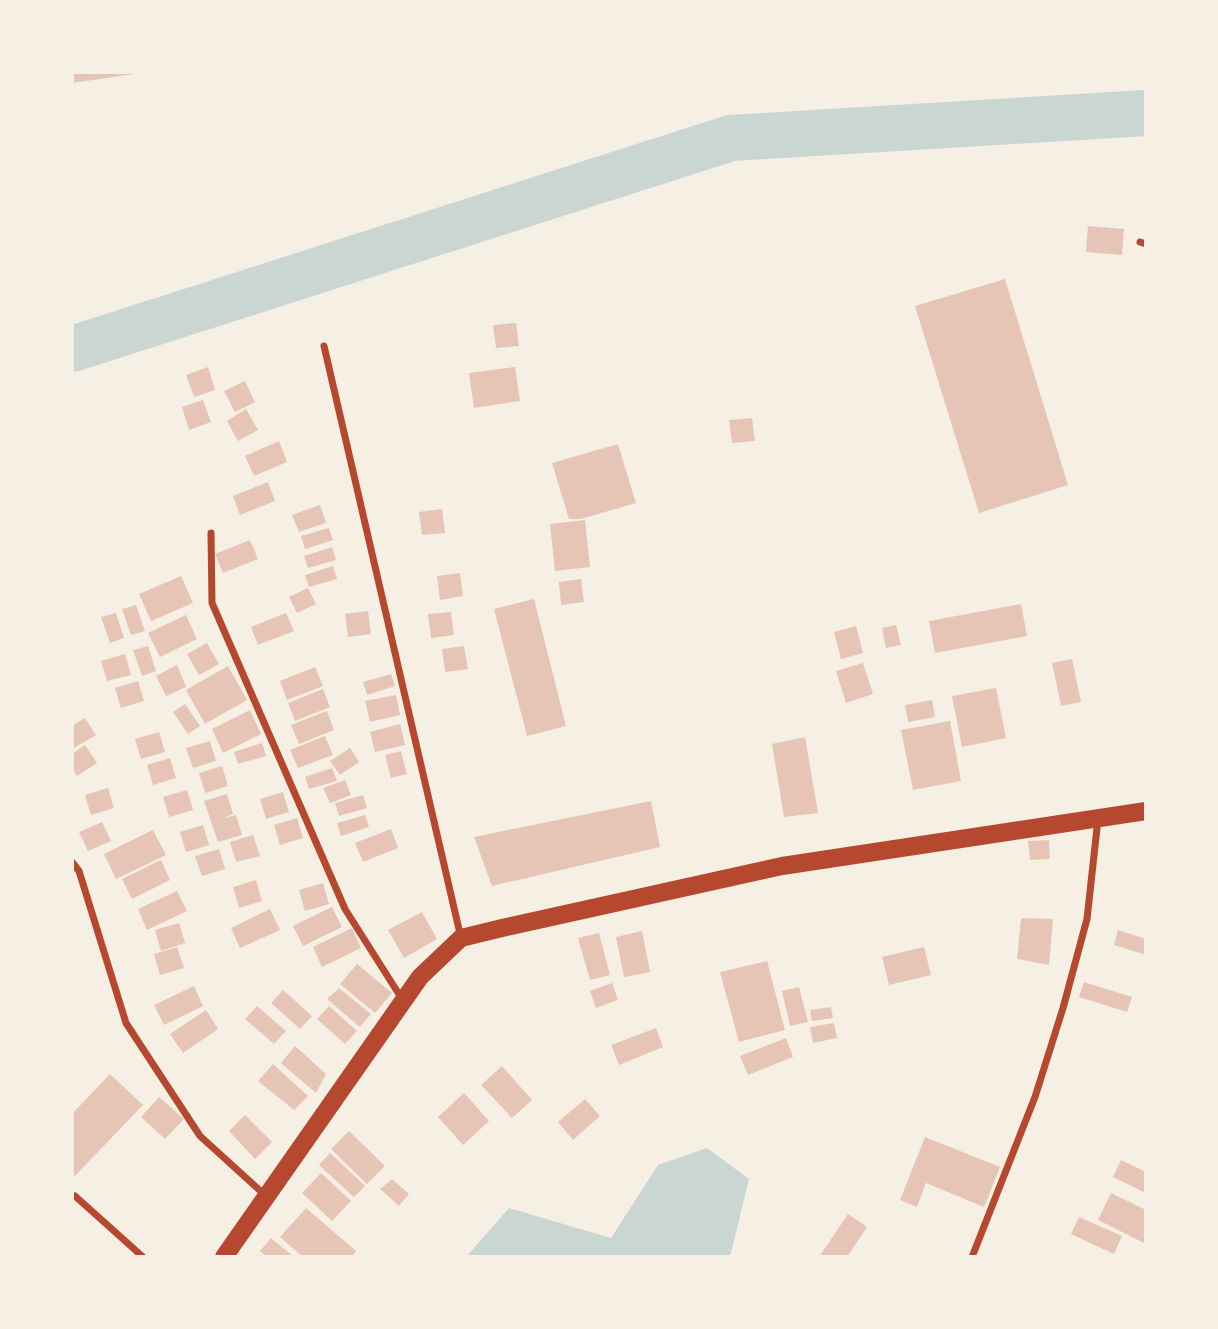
<!DOCTYPE html>
<style>
body{margin:0}
#map{position:relative;width:1218px;height:1329px;overflow:hidden;background:#f6efe4;font-family:Barlow,sans-serif}
canvas{display:block}
.frame{position:absolute;inset:0;border:74px solid #f6efe4;pointer-events:none}
</style>
<div id="map">
<canvas width="1218" height="1329"></canvas>
<div class="frame"></div>
</div>
<script>
const context = document.querySelector('canvas').getContext('2d');
context.lineJoin = 'round';
function fillPath(path, color) { context.fillStyle = color; context.fill(path, 'evenodd'); }
function strokePath(path, color, width, dash) { context.strokeStyle = color; context.lineWidth = width; context.lineCap = dash ? 'butt' : 'round'; context.setLineDash(dash || []); context.stroke(path); }
fillPath(new Path2D(`
 M707,1148L749,1179L730,1257H466L509,1208L611,1238L658,1165Z`), '#c9d6d2');
strokePath(new Path2D(`
 M72,349L731,138L1146,113`), '#c9d6d2', 46);
fillPath(new Path2D(`
 M72,72H134V74L72,83Z
 M1088,226L1124,229L1122,255L1086,252Z
 M1005,279L1068,485L979,513L915,306Z
 M516,323L519,346L496,348L493,325Z
 M208,367L215,390L194,397L186,375Z
 M515,367L520,401L474,408L469,373Z
 M245,381L255,402L235,412L224,391Z
 M203,400L211,422L189,430L182,407Z
 M246,409L258,430L238,441L227,421Z
 M752,418L755,441L732,443L729,420Z
 M279,441L287,462L254,476L245,456Z
 M618,444L636,503L581,519H569L552,463Z
 M268,482L275,501L240,515L233,496Z
 M320,505L326,523L299,532L292,515Z
 M442,509L445,533L422,535L419,512Z
 M585,520L590,567L555,571L550,524Z
 M329,528L333,540L305,549L301,536Z
 M250,540L258,559L223,573L215,554Z
 M332,547L336,560L308,568L304,556Z
 M333,566L337,579L309,587L305,575Z
 M460,573L463,596L440,600L437,576Z
 M181,576L193,603L151,621L139,594Z
 M581,579L584,602L561,605L559,582Z
 M308,588L316,604L297,613L289,597Z
 M534,599L566,726L527,736L494,609Z
 M1021,604L1027,636L935,653L929,621Z
 M136,605L145,631L131,635L122,609Z
 M368,611L371,634L348,637L345,614Z
 M451,612L454,635L431,638L428,614Z
 M116,613L124,638L110,643L101,617Z
 M286,613L294,631L258,645L251,627Z
 M186,615L197,639L160,657L148,633Z
 M896,625L901,645L886,648L882,628Z
 M856,626L863,653L841,659L834,632Z
 M207,643L219,664L199,675L187,654Z
 M148,646L156,671L142,676L133,650Z
 M464,646L468,669L445,672L442,649Z
 M125,654L131,675L107,681L101,661Z
 M1072,659L1081,702L1061,706L1052,663Z
 M863,663L873,694L846,703L836,671Z
 M177,665L186,687L166,696L156,676Z
 M228,666L247,700L205,724L186,690Z
 M315,667L323,686L287,700L280,681Z
 M391,674L395,686L367,695L363,682Z
 M138,681L144,701L121,708L115,688Z
 M996,688L1006,738L962,747L952,696Z
 M323,689L330,707L295,721L288,703Z
 M396,695L400,715L370,722L365,701Z
 M932,700L935,717L908,722L905,705Z
 M185,704L200,726L188,734L173,712Z
 M250,710L261,734L223,753L212,729Z
 M327,711L334,730L299,744L291,725Z
 M85,718L96,735L72,749V726Z
 M950,721L961,781L913,790L901,730Z
 M400,724L405,745L375,752L370,732Z
 M159,732L165,752L141,759L135,739Z
 M325,736L333,755L298,768L290,750Z
 M805,737L818,813L784,817L772,744Z
 M210,741L216,761L193,768L186,748Z
 M262,743L266,756L238,764L234,752Z
 M85,745L97,763L77,776L72,768V754Z
 M350,748L359,762L340,775L330,761Z
 M401,751L407,774L391,778L385,755Z
 M170,758L176,778L153,785L147,765Z
 M222,766L228,786L205,793L199,773Z
 M332,768L337,781L309,789L305,777Z
 M345,780L351,795L330,803L323,788Z
 M108,788L114,808L91,815L85,795Z
 M187,790L193,810L169,817L163,797Z
 M283,792L289,812L266,819L260,799Z
 M227,794L233,814L221,819L236,815L242,835L218,842L204,801Z
 M363,795L367,808L339,816L335,803Z
 M651,801L660,847L492,886L474,837Z
 M365,815L369,827L341,836L337,823Z
 M297,818L303,838L280,845L274,825Z
 M102,822L111,841L88,851L79,832Z
 M203,825L209,845L186,852L180,832Z
 M391,829L398,848L363,862L355,843Z
 M153,830L166,855L116,879L104,854Z
 M253,835L260,856L236,862L230,842Z
 M1049,840L1050,859L1030,860L1028,841Z
 M219,849L225,869L202,876L195,856Z
 M161,860L170,880L132,899L122,879Z
 M256,880L262,901L239,908L233,887Z
 M323,883L329,904L305,911L299,890Z
 M177,891L187,911L147,930L138,909Z
 M332,907L342,927L303,946L293,926Z
 M270,909L280,930L240,948L231,928Z
 M422,912L437,939L404,958L388,930Z
 M1021,918L1053,919L1049,965L1017,959Z
 M179,923L185,943L161,951L155,930Z
 M352,928L361,948L322,967L313,947Z
 M1118,930L1146,939V955L1114,945Z
 M642,931L650,972L624,977L616,937Z
 M599,933L610,975L590,980L578,938Z
 M177,947L184,968L160,975L154,954Z
 M924,947L931,975L889,985L882,957Z
 M767,961L785,1030L739,1042L720,972Z
 M357,964L392,993L375,1013L340,984Z
 M1084,982L1132,997L1127,1012L1079,997Z
 M612,983L618,1000L596,1008L590,991Z
 M194,986L203,1006L164,1025L154,1005Z
 M799,987L808,1022L790,1026L782,991Z
 M339,988L371,1014L360,1027L327,999Z
 M283,990L312,1016L300,1029L271,1003Z
 M257,1006L286,1031L274,1044L245,1019Z
 M329,1006L357,1031L345,1044L317,1019Z
 M831,1007L833,1018L812,1021L810,1010Z
 M206,1010L218,1029L183,1053L170,1034Z
 M834,1023L837,1038L813,1043L810,1027Z
 M656,1028L663,1047L619,1065L611,1045Z
 M786,1038L793,1057L748,1075L740,1056Z
 M295,1046L326,1074L316,1093L281,1063Z
 M273,1064L308,1096L294,1110L258,1081Z
 M502,1066L532,1100L512,1118L481,1085Z
 M110,1074L143,1105L72,1179V1114Z
 M464,1093L489,1121L463,1145L438,1117Z
 M159,1097L184,1119L165,1139L141,1117Z
 M585,1099L600,1116L573,1140L558,1122Z
 M245,1115L272,1142L255,1159L229,1131Z
 M349,1131L385,1166L367,1184L331,1149Z
 M925,1137L1000,1167L984,1207L926,1183L917,1207L900,1200Z
 M330,1153L365,1186L354,1197L319,1165Z
 M1121,1160L1146,1172V1193L1113,1177Z
 M321,1173L351,1201L332,1221L302,1193Z
 M392,1179L409,1194L399,1206L380,1189Z
 M1111,1193L1146,1210V1244L1098,1220Z
 M306,1208L356,1251L351,1257H303L280,1237Z
 M848,1214L867,1227L847,1257H819Z
 M1079,1217L1122,1236L1114,1254L1071,1234Z
 M271,1238L294,1257H267L260,1251Z`), '#e6c5b7');
strokePath(new Path2D(`
 M1140,242L1146,244
 M324,346L461,938
 M211,533L212,603L345,909L402,999
 M72,862L79,871L126,1023L200,1136L266,1196
 M75,1196L143,1257
 M972,1257L1035,1097L1063,1008L1087,919L1098,819`), '#b5482f', 7);
strokePath(new Path2D(`
 M224,1257L420,977L461,938L502,928L782,866L1146,811`), '#b5482f', 18);
</script>
